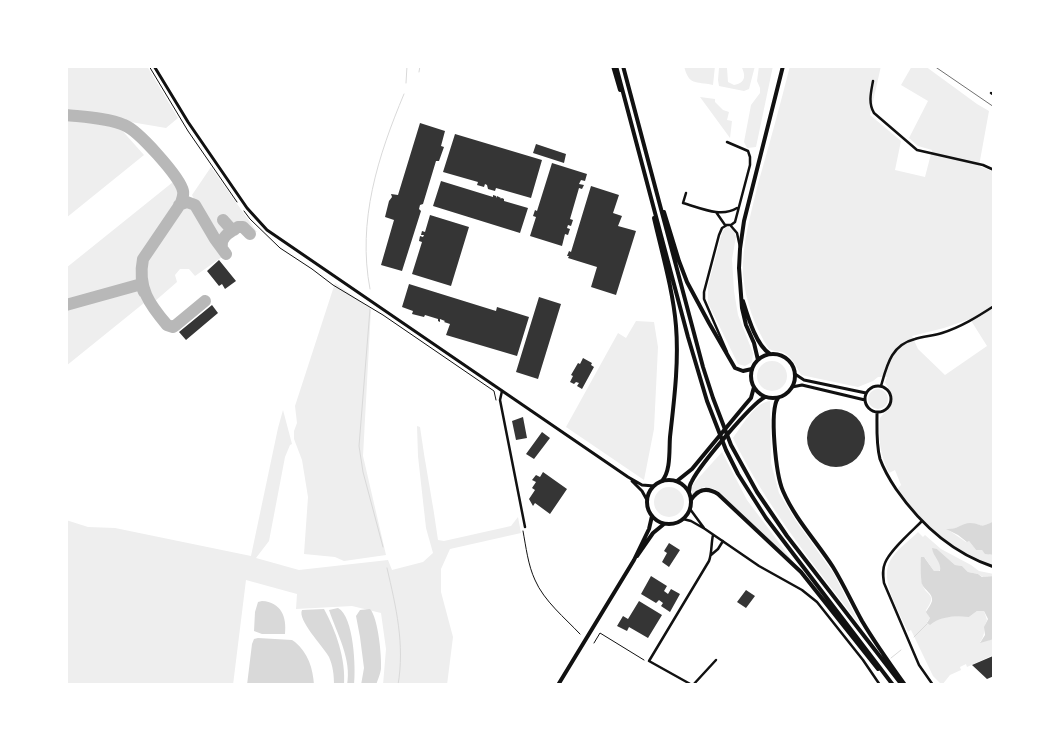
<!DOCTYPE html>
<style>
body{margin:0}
#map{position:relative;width:1060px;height:751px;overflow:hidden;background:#fff;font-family:"Nunito Sans",sans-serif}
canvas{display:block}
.frame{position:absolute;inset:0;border:68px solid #fff;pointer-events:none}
</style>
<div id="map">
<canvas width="1060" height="751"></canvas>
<div class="frame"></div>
</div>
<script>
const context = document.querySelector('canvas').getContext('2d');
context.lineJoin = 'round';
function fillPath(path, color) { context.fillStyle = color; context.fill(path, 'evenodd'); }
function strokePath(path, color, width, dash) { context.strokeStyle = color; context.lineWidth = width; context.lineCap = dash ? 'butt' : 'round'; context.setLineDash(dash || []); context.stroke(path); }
fillPath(new Path2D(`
 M66,66H147L178,118L166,128L66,111Z
 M684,66H715L713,85C695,81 689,86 684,66Z
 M722,66L727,68L728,82L734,85C746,83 746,75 741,66H755L749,89L744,91L719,86L718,80L719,68Z
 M759,66H773L756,147L747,148L744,142L751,105L760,93V88L757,81Z
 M790,66H881L870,115L901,141L895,170L925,177L932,150L918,146L909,138L928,101L901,85L912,66H925L977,104L989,111L979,166L994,172V521C980,529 983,524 971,524C963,523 956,530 947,529L966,542L969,541L976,550H982L990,555H994V565C953,551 921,524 898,488L901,485L895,470L889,473C880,455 878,438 880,418C896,400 896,404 885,382L887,377H878L873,381L858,387L801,375C796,366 792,356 782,352C778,351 773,351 769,349C755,328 745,300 743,274C742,243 751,214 758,184C769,145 780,106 790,66ZM970,319L987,346L945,375L918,349L912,336L944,328Z
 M700,97L715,99V102L723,110L729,112L727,120L732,121L730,138Z
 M66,119L119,127L144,155L66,218Z
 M211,167L257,232L252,231L244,224H238L231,227L226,222L227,220L223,215L218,220L222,224L224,223L229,230C226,233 223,236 219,235C211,234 196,203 192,195Z
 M173,182L179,192L177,201C170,213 139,254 137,265C135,277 139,292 144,303L66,366V268Z
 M188,206L193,209L210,237L222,252V257L195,276L189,269H180L175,275L177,282L154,302C146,290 144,274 147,259L183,209Z
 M728,227L734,231L736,237L732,259L734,291L738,315L753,353L752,362L745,366L738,364L708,303V286L722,233L725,228Z
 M335,283L371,309L363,456L386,555L344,561L335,557L304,554L308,497L302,460L294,439V431L297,423L295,406Z
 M636,321L654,322L658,347L654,429L644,480L566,427L618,333L626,338Z
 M757 376a15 15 0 1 1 30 0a15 15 0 1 1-30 0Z
 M868 399a10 10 0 1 1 20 0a10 10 0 1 1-20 0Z
 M770,401L771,463L779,493L796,521L834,574L860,625C814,565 766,506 733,438C742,426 755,402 770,401Z
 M283,410L292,444L290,445L285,457L269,541L256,558L299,570L388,560L392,570L423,562L433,553L426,528L418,456L417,426L420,427C425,465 433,502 438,540L444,541L511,526L518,517L521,533L450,549L441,569V592L453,637L447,685H383L386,649L381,613L352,606L296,609L297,594L246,580L233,685H66V520L88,527L115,528L251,556L278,428Z
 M722,452L747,500L795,564L715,489L703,487L692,495V487L694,483Z
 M654 502a15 15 0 1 1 30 0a15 15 0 1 1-30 0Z
 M918,532L923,537L925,535L941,549L971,565L979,571L994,574V576L983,577L978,574L968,572L962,566L955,565L937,549L941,567L939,572L934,571L925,558L921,557C920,561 921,577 922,582C924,597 939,592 926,610L930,618L927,622H932C942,616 957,616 969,617L977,611H984L987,620C983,629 986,634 980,642L994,639V656L993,655L967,667L966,664L960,667L961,670L950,675L942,685L933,676L911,630L908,632C900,613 879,580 890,561C896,550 909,541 918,532Z`), '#eee');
fillPath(new Path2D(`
 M994,521V555L985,554L982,550H976L969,541L967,542L958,535L946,529C957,530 962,523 970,523C984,524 978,529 994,521Z
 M932,548L937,549L955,565L962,566L968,572L978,574L982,577L994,576V639L980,643L985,635L984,627L988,619L984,611H977L969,617C956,616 940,616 930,625L927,623L930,618L926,612C928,608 931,605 932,601C933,593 925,591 922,584C921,582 920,559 921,557H924L934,571H940C942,562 933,557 932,548Z
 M262,601C281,602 287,617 285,634H262L254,631L255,612L258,602Z
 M338,608C354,616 356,669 354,685H347C352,659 337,634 329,610Z
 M324,609C336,631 346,659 344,685H334C334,675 333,666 329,657C323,646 297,620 302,610Z
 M370,609C378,617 382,657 381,669C380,675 378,679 376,685H361L364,668L360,637L356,616L360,610Z
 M258,638L292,640L295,642C308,653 313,668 314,685H247L252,644L254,639Z`), '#d9d9d9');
strokePath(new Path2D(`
 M419,72L420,66
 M406,83L407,66
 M370,289C357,221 378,156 404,94
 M370,309L359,446L363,472L383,547
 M387,568C396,607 405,644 398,685
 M914,637L927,624
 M891,658L901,650
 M875,685L876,684`), '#d9d9d9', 1);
strokePath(new Path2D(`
 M66,115C84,117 108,118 124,125C138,130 180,177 183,191C184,195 182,199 181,203L143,259C137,288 150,305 167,325L173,327L176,325L205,301
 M179,205L187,202L195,205L215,239L226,254
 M223,220L231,229L234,230
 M222,248C219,238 230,232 238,227H243L250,234
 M66,305L138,285L142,287L144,292`), '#b8b8b8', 12);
fillPath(new Path2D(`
 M420,123L445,131L441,146L444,147L439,161H436L423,204L420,205L419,209L421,211L402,271L381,265L394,220L385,217L389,201L392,197L391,194L398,195Z
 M455,134L542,160L531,198L496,188L495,191L488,189L487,185L485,184L484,187L477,185L478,182L443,172Z
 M536,144L566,154L564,163L533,153Z
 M552,163L587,174L585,181L581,180L579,184L584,185L582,189L579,188L570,219L573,220L571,226L568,225L567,228L570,229L568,235L565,234L562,246L530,236L536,217L533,216L535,210L537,211Z
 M441,181L493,197V195L496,196V198L497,196L501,198L500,199L502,198L504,199V201L528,208L520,233L433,206Z
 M591,186L619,195L613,213L622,216L618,226L636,231L616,295L591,287L597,267L568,258L569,256H567L569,251L571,252Z
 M430,215L469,227L451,286L412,274L422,242L419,241L420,236L423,237L424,235H421L422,231L425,232Z
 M219,260L236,281L225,289L222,284L219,286L207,271Z
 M409,284L496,311L497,307L529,317L517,356L446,335L450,324L444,322L445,321L440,319V322L438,321V319L425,315L424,317L412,314L413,311L402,307Z
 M539,297L561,304L538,379L516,372Z
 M212,305L218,313L186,340L179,332Z
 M583,358L592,363L591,365L594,367L582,389L577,386L579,383L576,382L574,384L570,382L573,376L571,375L578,363L580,364Z
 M807 438a29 29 0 1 1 58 0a29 29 0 1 1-58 0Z
 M523,417L527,438L516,440L512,421Z
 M542,432L550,438L534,459L526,454Z
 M543,472L567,489L550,514L535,503L533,506L529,499L535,490L532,488L536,482L532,480L536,475L540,477Z
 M669,543L680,550L669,567L662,562L667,553L664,551Z
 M651,576L667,586L664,591L668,594L671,589L680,594L670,612L661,606L663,603L659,600L656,603L641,594Z
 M746,590L755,596L746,608L737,602Z
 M639,601L662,615L648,638L629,627L627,631L617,626L623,616L628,619Z
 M993,656L994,676L987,679L972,665Z`), '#353535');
strokePath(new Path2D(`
 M149,66L188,131L237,202
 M244,211L250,219L280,248L312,269L333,285L383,315L494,391L496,400
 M523,531C526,547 528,565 535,580C544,601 565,618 580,634
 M594,643L600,633L644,660`), '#111', 1);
strokePath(new Path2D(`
 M873,81C871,92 868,103 874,113L917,150L983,165L994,170
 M991,93L994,95
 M686,193L683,203C701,208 721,218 737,208
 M716,212L725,225H731L735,222L750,165V157L748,151L727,142
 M727,225L722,228L719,235L704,292V299L727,352
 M731,226L737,233L740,247
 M881,386C887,365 891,345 915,339C924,336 933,336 942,333C961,327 977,317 994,306
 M502,391L500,400L525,527
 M690,509L704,528
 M683,519L691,521L705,529L759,566L802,590L817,602L863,660L880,685
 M922,521C911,532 890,550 885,563C882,570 883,576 884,583L919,665L933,685
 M711,555L718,549L723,541
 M692,685L649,661L709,561C712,553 711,544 713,535
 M693,685L716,660`), '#111', 2.5);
strokePath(new Path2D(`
 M154,66L188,122L247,208L267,230L628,477L642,485L654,486
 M795,374L804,380L866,393
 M865 399a13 13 0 1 1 26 0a13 13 0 1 1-26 0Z
 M792,387L802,385L865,400
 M877,413C877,428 876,444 880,459C884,470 890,480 896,489C921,525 952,553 994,567
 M632,481L642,491L647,500`), '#111', 3);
strokePath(new Path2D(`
 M743,301C748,317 756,345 770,354
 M751 376a22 22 0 1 1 44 0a22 22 0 1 1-44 0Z
 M758,360L754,343L746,325L742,308L739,268L740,249L744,221L783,66
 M647 502a22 22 0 1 1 44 0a22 22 0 1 1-44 0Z
 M677,481L692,469L745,405L751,398L754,387
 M689,492C689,488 690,484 692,481C700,465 751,404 765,397
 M637,556L653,533L664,524
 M558,685L634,560L649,529L652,516`), '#111', 4);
strokePath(new Path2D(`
 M613,66L620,90
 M616,66L688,337L707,401L726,450L738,474L766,518L893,685
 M623,66L703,367L713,398L731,445L757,492L787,536L902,685
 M664,212L679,261L687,282L709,323L735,368L743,371L752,369
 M654,218C662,253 673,290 676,326C679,363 674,401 670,437C669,450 671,471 662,481
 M778,398C769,411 776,475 783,491C795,519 817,542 833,567C844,585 852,603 862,621C875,643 890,664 905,685
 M691,500C698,489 707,487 718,494L801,572L878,669`), '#111', 4);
strokePath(new Path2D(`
 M934,66L994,107`), '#707070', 1);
</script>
